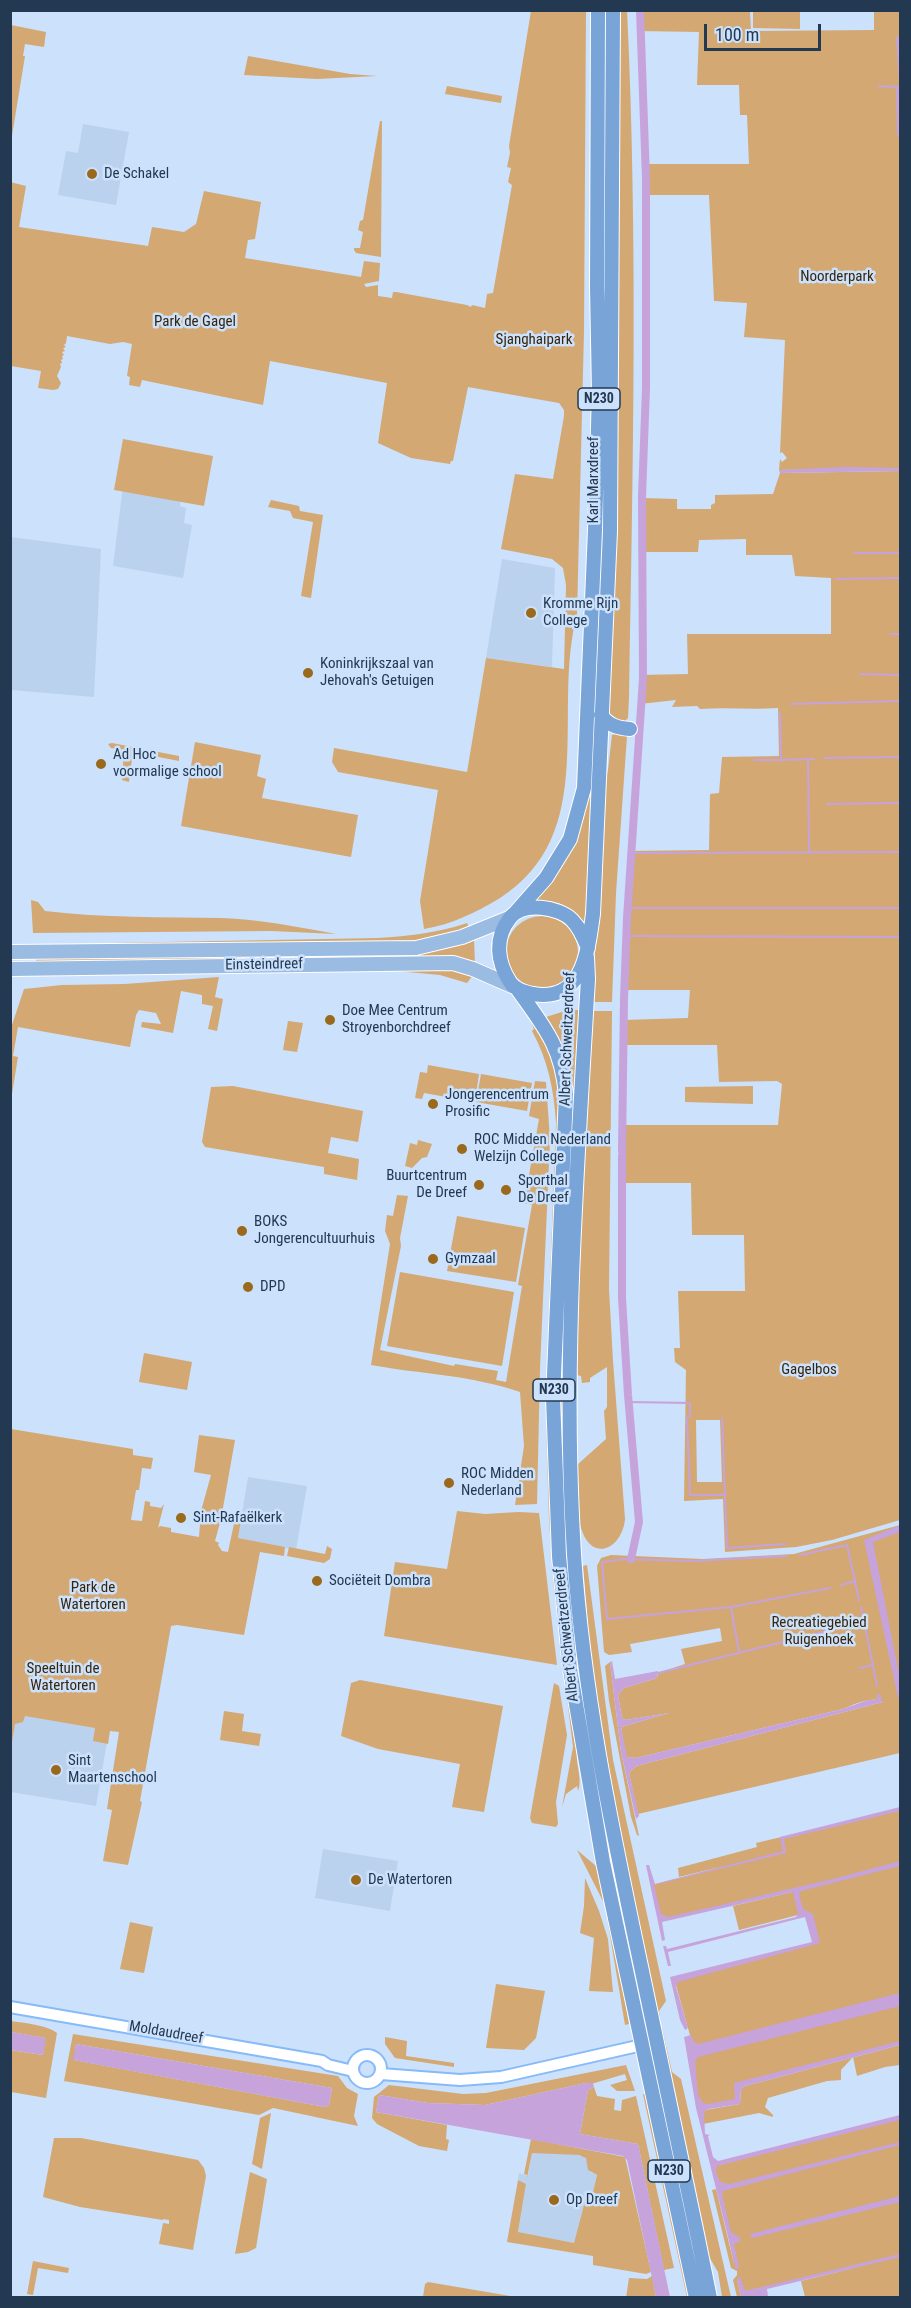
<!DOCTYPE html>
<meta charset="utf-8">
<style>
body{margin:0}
#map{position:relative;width:911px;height:2308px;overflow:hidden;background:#cce1fb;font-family:"Roboto Condensed",sans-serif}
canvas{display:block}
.frame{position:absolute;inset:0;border:12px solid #233952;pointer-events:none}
.scale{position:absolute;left:704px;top:24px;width:117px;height:27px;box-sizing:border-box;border:3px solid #233952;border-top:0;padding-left:8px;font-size:18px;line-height:21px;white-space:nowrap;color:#233952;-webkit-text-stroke:4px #cce1fb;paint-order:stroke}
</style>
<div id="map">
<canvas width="911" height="2308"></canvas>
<div class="frame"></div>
<div class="scale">100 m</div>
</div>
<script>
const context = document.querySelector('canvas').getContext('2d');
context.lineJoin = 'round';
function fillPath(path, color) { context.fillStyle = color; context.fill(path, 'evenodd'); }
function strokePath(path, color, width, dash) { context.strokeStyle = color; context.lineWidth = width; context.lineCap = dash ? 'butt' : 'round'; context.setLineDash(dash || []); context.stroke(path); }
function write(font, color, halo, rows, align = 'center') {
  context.font = font + ' "Roboto Condensed",sans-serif'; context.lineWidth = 5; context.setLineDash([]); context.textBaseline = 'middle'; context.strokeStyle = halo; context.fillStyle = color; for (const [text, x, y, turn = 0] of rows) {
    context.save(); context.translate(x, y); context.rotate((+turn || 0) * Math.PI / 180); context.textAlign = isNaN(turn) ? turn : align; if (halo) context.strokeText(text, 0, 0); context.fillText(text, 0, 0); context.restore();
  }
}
fillPath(new Path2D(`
 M83,124L129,132L116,205L58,195L66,151L78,153Z
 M123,486L181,497L180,506L186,508L184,523L192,525L183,578L113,566Z
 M11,537L101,549L94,697L11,690Z
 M502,559L555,568L552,667L486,658Z
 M248,1477L307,1486L296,1550L238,1538Z
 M16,1714L109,1730L96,1806L11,1792V1748Z
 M323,1849L398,1861L390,1911L315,1898Z
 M532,2153H561L585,2156L590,2172L597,2175L593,2192H589L586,2197L574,2243L518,2233L526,2185L518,2180L519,2173L528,2176Z`), '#bbd2ee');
fillPath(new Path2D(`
 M627,10C638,239 633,468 629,697L628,718L622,724L616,723L606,712L618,11Z
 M531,11H586L584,331L577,615C551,710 601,833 500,898C477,912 450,925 424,929L420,901L438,790L338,772L332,762L334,748L467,772L486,658L564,669L566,585L563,568L552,559L501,549L515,474L553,479L564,416V410L559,403L468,387L453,461H451L450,464L411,458L378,443L387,383L270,361L263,405L142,380L140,387L129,385L130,377L127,376L132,344L123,342L110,344L67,336L66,343L64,345L66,347L63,348L65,351L62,352L64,355L62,356L63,359L61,360L62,363L60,364L61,367L57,376L61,383L58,389L53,390L38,388L41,371L11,366L10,182L26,186L19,227L148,246L152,227L184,232L196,224L204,191L261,202L255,239L248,240L245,258L361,277L364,261L380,263L379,281L364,284L366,287L378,285V296L392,298L393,292H396L467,305L471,307L472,305L485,308L487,294L493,293L512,185L508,182L511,168L507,167L510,153L509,146Z
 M603,11H611L607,509L586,923L559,903L534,901C557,877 571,853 581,821Z
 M638,11H750L751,31L874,30V11H900V468L779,470L780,459L782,462L787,458L782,452L780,453L785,340L744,337L747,303L714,301L709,195H645L644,164H749L747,115H740L739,85H697L699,32L638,31Z
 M753,11H800V29L753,28Z
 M11,25L46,32L44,47L25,44L23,56H25L11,142Z
 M248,56L350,74L377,76L317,79L244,75Z
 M447,86L502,96L501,103L445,94Z
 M380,121H382L381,257L356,253L354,250V248H360L363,232L358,230L360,221L363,220Z
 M123,439L213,456L204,506L114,490Z
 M900,471V1520L832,1540L796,1547L725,1552L723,1499L684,1501L686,1370L675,1362L674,1348H680L678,1291H745L744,1235H692L691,1183H622L623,1125H778L782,1084L777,1081L719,1082L717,1045H623L624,1020L688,1018L690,990H623V936L629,851L709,850L710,794L719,793L722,757L779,756L778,708C752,710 727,707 700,709L697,706L672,707L676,700L640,704V675L688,674L687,634H831V578L795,576L792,555H746V539L699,540L698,552H641L642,498L677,499V509H711V505L715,503V495L773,494L780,473ZM696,1420H720L722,1482H697Z
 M271,500L299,506L300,511L323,515L311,598L301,596L313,522L293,518L290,511L268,507Z
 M623,732L627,736L616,893L612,1002H592L603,792L608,770L612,735Z
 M195,742L261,755L257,776L266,779L262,798L358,815L351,857L181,826Z
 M112,743L179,756V761L133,752L129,782L122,780L124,750L111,748L108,744Z
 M31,900L38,902L45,911C104,918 162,917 221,918C259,919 298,927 336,934L272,931L33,933Z
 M506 952a36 36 0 1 1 72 0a36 36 0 1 1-72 0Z
 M467,923L470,929L431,940L108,948L111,943L378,938C409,936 438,933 467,923Z
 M474,938L475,965L383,957L386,954Z
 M135,954H376L375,958L36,964V959L102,958Z
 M453,969L473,975L467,983L440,975L386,970Z
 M219,977L215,997L223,999L217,1031L208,1029L213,1006L202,1004V995L181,991L173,1033L141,1027L142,1022L161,1024L156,1013L139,1010L136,1015L130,1047L18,1027L13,1056L18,1057L11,1100V1028L24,989L62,985L125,984Z
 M568,1010H582L578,1107L574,1581L648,2020L641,2021C620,1913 596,1805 581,1695C568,1606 563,1515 560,1425C557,1316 572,1207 572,1099C569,1070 564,1041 546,1017Z
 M592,1011H612L609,1289L613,1361L625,1519C622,1549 593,1562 582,1531C576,1514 578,1484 577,1465L606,1439L604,1411L607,1407V1367L590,1378V1382L582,1383L581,1376L576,1375L581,1220Z
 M288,1021L303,1023L297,1052L283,1050Z
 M535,1021L553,1053L561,1092L552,1373L577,1749C575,1763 583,1779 578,1791L577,1786L566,1794L562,1807L573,1747L554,1589L549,1519L546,1421L547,1358L556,1123C554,1090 548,1060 532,1031L534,1029L532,1024Z
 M428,1065L479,1074L475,1102L424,1093L422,1099L415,1098L420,1072L427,1073Z
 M481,1074L532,1083L527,1111L476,1102Z
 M535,1081L546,1082L550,1140L540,1368L537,1504L515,1505L524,1446L520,1392C471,1375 420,1374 371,1365L390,1244L385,1231L387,1215L393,1216L397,1195L408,1196L400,1238L401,1246L380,1350L454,1366L455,1364L498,1371L496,1380L506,1382L522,1286L518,1285L532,1205L524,1203L539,1119L529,1116Z
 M233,1086L363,1111L358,1142L331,1137L328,1153L359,1159L357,1180L324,1174V1167L205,1147L202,1142L211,1087Z
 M753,1086V1104L685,1102V1087Z
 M418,1140L432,1144L427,1157L422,1158L412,1168L405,1166L410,1143L417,1145Z
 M457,1216L525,1228L516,1282L447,1271Z
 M400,1272L514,1292L502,1366L387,1346Z
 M144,1353L192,1362L187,1390L139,1382Z
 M11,1429L133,1449V1455L153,1458L151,1469L142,1468L139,1490H136L131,1520L142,1521L145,1501L150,1502V1506L161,1508L164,1504L158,1528L160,1526L171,1528V1532L199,1537L201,1511L211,1475L194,1472L199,1435L235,1440L221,1519L215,1541L219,1543L218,1545L222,1551L228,1552L235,1519L241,1520L238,1538L285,1547L284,1556L260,1552L244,1635L177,1625L171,1626L140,1801L142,1802L128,1865L103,1861L112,1810L107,1809L119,1732L110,1731L108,1744L93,1741L95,1728L25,1716L23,1722L15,1724L11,1748Z
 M457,1511L485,1514L518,1512L539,1513L557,1665L384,1636L395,1562L447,1569Z
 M900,1525V1753L638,1814L629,1773L636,1766L883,1702C870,1696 856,1704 843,1709L636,1758L626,1757L621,1727L669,1713L626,1720L622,1718L618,1695L624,1688L657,1678L658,1673L685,1664L681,1649L722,1641L720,1628L630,1644L632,1652L609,1655L604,1652L597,1566L601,1558L611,1555L703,1559L794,1554Z
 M327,1546L332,1549L330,1559L324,1563L287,1556L289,1547L325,1554Z
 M587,1565L613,1760L666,2001L659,2011L660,2017L656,2018L600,1732L590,1649L583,1566Z
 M610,1662L621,1752L639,1836L637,1835L631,1817L609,1701L605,1666Z
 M360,1680L503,1706L484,1812L452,1807L460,1764L378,1749L341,1736L351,1683Z
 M554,1683L559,1686L567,1735L556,1802L558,1824L556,1827L532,1823L530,1818Z
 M224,1711L244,1714L242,1731L261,1734L259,1746L220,1740Z
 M900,1809V2043L738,2085L739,2102L700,2108L693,2078V2046L674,1978L813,1943L807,1917L798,1915L739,1930L733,1906L792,1892V1890L660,1921L652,1885L724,1866L679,1877L678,1868L757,1847L756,1843Z
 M577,1850L596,1866L597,1865L609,1910L629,2024L625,2025L605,1905Z
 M585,1878L599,1911L608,1939L613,1992L589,1991L594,1938L580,1933L584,1906Z
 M130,1922L153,1927L144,1973L120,1969Z
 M496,1984L545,1991L536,2038L524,2050L486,2048Z
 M11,2021C24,2023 47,2025 57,2033L46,2098L11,2092L10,2050L43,2055L45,2038L11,2032Z
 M660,2025L662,2028L672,2072L681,2079L731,2297H722L718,2272L708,2255Z
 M73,2034L338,2076L347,2088L358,2094L354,2116L358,2126L273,2108L259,2115L64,2081ZM76,2044L332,2088L329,2105L325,2107L74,2060Z
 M385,2037L407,2041L406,2056L454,2063V2067L395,2058L385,2044Z
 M900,2045V2065L885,2067L857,2076L853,2057L841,2070V2080L827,2081L768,2098L765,2107L773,2115V2117L759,2113L703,2124V2114L705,2110L740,2104L741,2089L745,2086Z
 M626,2065L635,2091H617L610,2085L627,2080L625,2074L591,2084L586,2083L485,2105L428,2103L379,2095L376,2112L447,2125L446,2139L449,2140L447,2151L419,2146L377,2124L372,2118L374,2097L389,2085L463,2094L486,2093Z
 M594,2087L597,2096L615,2099L614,2110L621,2111L622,2100L636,2096L674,2268L664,2270L638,2144L580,2134L588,2090Z
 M643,2094H647L691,2297H687Z
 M271,2113L262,2169L252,2164L260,2118Z
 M900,2117V2297H805L801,2281L854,2268L741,2292L737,2279L741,2297H737L733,2280L737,2275V2271L731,2268L712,2190L716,2189L735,2268L713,2164Z
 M54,2138H81L198,2160L204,2168L206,2176L193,2250L159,2244L163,2223L169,2224V2220L163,2219V2220L80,2207L43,2197Z
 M531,2139L625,2157L651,2272L646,2274L593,2265V2256L507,2242L518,2180L526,2184L518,2232L574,2243L586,2197L593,2192L597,2175L588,2170L586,2158L579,2155L532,2153L527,2178V2175L524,2174Z
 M250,2172L267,2179L256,2248L248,2252L235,2254Z
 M33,2261L69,2268L68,2273L38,2268L33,2295L27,2294Z
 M652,2276L656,2297L626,2298L629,2278L647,2279Z
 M428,2282L516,2297H423L425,2284Z`), '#d3a872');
fillPath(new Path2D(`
 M896,36L900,38V143L897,134L896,88L877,87L879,85L899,86Z
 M845,467L900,468V471L780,473L779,470Z
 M900,1525V1532L873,1542L900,1679V1697L898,1698L864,1540Z
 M612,1661L615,1679L658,1671L657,1678L624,1688L618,1695L622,1718L626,1720L669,1713L621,1727L627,1757L636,1758L843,1709L868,1700H877V1695L879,1693L883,1702L636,1766L629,1773L639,1816L636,1819L621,1752L610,1662Z
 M900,1807V1811L784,1839L786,1853L654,1885L661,1914L668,1917L833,1879L900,1861V1866L801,1891L799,1894L803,1909L813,1914L820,1943L678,1982L676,1987L688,2028L685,2030L680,2020L670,1977L812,1942L805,1917L668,1952L671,1966H668L663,1946H666L667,1949L796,1917L798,1914L793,1892L662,1922L665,1940L662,1941L646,1865H649L655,1884L783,1851L780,1837Z
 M900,1993V2006L698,2057L695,2061L698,2095L703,2103L708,2104L735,2099L734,2083L900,2041V2045L745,2086L741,2089L740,2104L708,2109L704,2112L705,2134L710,2135L708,2136L713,2157L718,2161L900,2115V2120L717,2166L716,2172L720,2182L729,2184L900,2142V2145L723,2191L722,2195L731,2232L740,2238V2241L734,2244L739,2267L736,2269L696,2108L684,2037L691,2035L694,2042L698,2044Z
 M11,2032L46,2038L43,2055L11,2050Z
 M76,2044L332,2088L329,2105L325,2107L73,2060Z
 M586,2083H593L594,2087L588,2090L580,2134L638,2144L670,2297H656L627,2160L623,2156L376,2112L379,2095L428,2103L485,2105Z
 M900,2196V2202L752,2238L750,2234Z
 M900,2254V2257L767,2289L768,2296L741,2297L737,2279L740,2277L745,2291Z`), '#c7a3dc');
strokePath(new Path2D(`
 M854,553H900
 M836,579L900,578
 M890,634H900
 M860,674L900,675
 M791,704L900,701
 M824,758L900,757
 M808,759L809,853
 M754,760H781L780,713
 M781,760L814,759
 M827,804L900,803
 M632,853L900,852
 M628,908H900
 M626,936L900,937
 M628,1402L690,1403V1415L687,1418L690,1495H725
 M722,1418L727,1548L785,1544
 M800,1555L847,1545L859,1600
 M786,1556L693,1561L623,1559L604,1562L602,1563L607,1619L731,1607L830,1588
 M841,1585L856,1581
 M861,1607L873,1665
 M731,1608L739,1652
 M850,1626L864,1623
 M860,1668L873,1665L877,1686
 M658,1673L839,1628`), '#c7a3dc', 2);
strokePath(new Path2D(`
 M622,1151L624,999L627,918L643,678L642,497L646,388V179L640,10
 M622,1156V1298L628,1395L639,1522L631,1559`), '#c7a3dc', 8);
const tertiary = new Path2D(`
 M10,2007L322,2061L328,2065L353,2071
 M353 2069a14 14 0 1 1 28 0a14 14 0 1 1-28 0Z
 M381,2074L460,2080L501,2077L642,2045L654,2031`);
const primary = new Path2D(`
 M10,952L416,948L462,937L509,918
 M10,969L453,963L473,969L512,986`);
const trunk = new Path2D(`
 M601,715C609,726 618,728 630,729
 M516,912L546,878L570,839L584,788L595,530L599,392L597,286L598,10
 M588,948C584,938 580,928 572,920C559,907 523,901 510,918C494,938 497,962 510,982C515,990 524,992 533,994C584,1003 588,949 593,914L610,531L613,10
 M587,957L588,979C577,1170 562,1363 574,1554C583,1691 611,1824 639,1957C663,2070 687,2184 710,2298
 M518,990C544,1027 561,1045 566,1094L553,1398L559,1556L570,1669L603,1862L696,2298`);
strokePath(tertiary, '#86baf8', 14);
strokePath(primary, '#fff', 16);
strokePath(trunk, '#fff', 16);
strokePath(tertiary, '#fff', 10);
strokePath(primary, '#9abbe2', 14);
strokePath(trunk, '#78a4d8', 14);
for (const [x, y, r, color] of [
 [92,174,6,"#9a691c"],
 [531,613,6,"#9a691c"],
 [308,673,6,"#9a691c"],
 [101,764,6,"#9a691c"],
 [330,1020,6,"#9a691c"],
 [433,1104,6,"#9a691c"],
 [462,1149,6,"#9a691c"],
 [479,1185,6,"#9a691c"],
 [506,1190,6,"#9a691c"],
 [242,1231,6,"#9a691c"],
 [433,1259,6,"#9a691c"],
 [248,1287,6,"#9a691c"],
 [449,1483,6,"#9a691c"],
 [181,1518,6,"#9a691c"],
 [317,1581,6,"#9a691c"],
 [56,1770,6,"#9a691c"],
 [356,1880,6,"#9a691c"],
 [554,2200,6,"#9a691c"]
]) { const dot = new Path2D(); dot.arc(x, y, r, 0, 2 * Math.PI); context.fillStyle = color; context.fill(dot); strokePath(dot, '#cce1fb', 2); }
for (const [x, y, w] of [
 [599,399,42],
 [554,1390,42],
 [669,2171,42]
]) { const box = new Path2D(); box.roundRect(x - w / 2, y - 11, w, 22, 4.5); context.fillStyle = '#cce1fb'; context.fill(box); strokePath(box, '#233952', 1.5); }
write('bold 14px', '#233952', null, [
 ["N230",599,399],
 ["N230",554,1390],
 ["N230",669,2171]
]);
write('15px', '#233952', '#cce1fb', [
 ["De Schakel",104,174],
 ["Kromme Rijn",543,604],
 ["College",543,621],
 ["Koninkrijkszaal van",320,664],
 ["Jehovah's Getuigen",320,681],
 ["Ad Hoc",113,755],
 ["voormalige school",113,772],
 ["Doe Mee Centrum",342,1011],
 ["Stroyenborchdreef",342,1028],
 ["Jongerencentrum",445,1095],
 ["Prosific",445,1112],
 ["ROC Midden Nederland",474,1140],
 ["Welzijn College",474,1157],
 ["Buurtcentrum",467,1176,"right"],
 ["De Dreef",467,1193,"right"],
 ["Sporthal",518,1181],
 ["De Dreef",518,1198],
 ["BOKS",254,1222],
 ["Jongerencultuurhuis",254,1239],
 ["Gymzaal",445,1259],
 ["DPD",260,1287],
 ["ROC Midden",461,1474],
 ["Nederland",461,1491],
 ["Sint-Rafaëlkerk",193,1518],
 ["Sociëteit Dombra",329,1581],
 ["Sint",68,1761],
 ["Maartenschool",68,1778],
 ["De Watertoren",368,1880],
 ["Op Dreef",566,2200]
], 'left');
write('15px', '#37250b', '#cce1fb', [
 ["Noorderpark",837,277],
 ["Park de Gagel",195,322],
 ["Sjanghaipark",534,340],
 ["Gagelbos",809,1370],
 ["Park de",93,1588],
 ["Watertoren",93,1605],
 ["Recreatiegebied",819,1623],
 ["Ruigenhoek",819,1640],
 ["Speeltuin de",63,1669],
 ["Watertoren",63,1686]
]);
write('15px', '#233952', '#cce1fb', [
 ["Karl Marxdreef",594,480,-90],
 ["Einsteindreef",264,965,-1],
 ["Albert Schweitzerdreef",568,1039,-88],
 ["Albert Schweitzerdreef",567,1635,-96],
 ["Moldaudreef",166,2033,10]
]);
</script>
